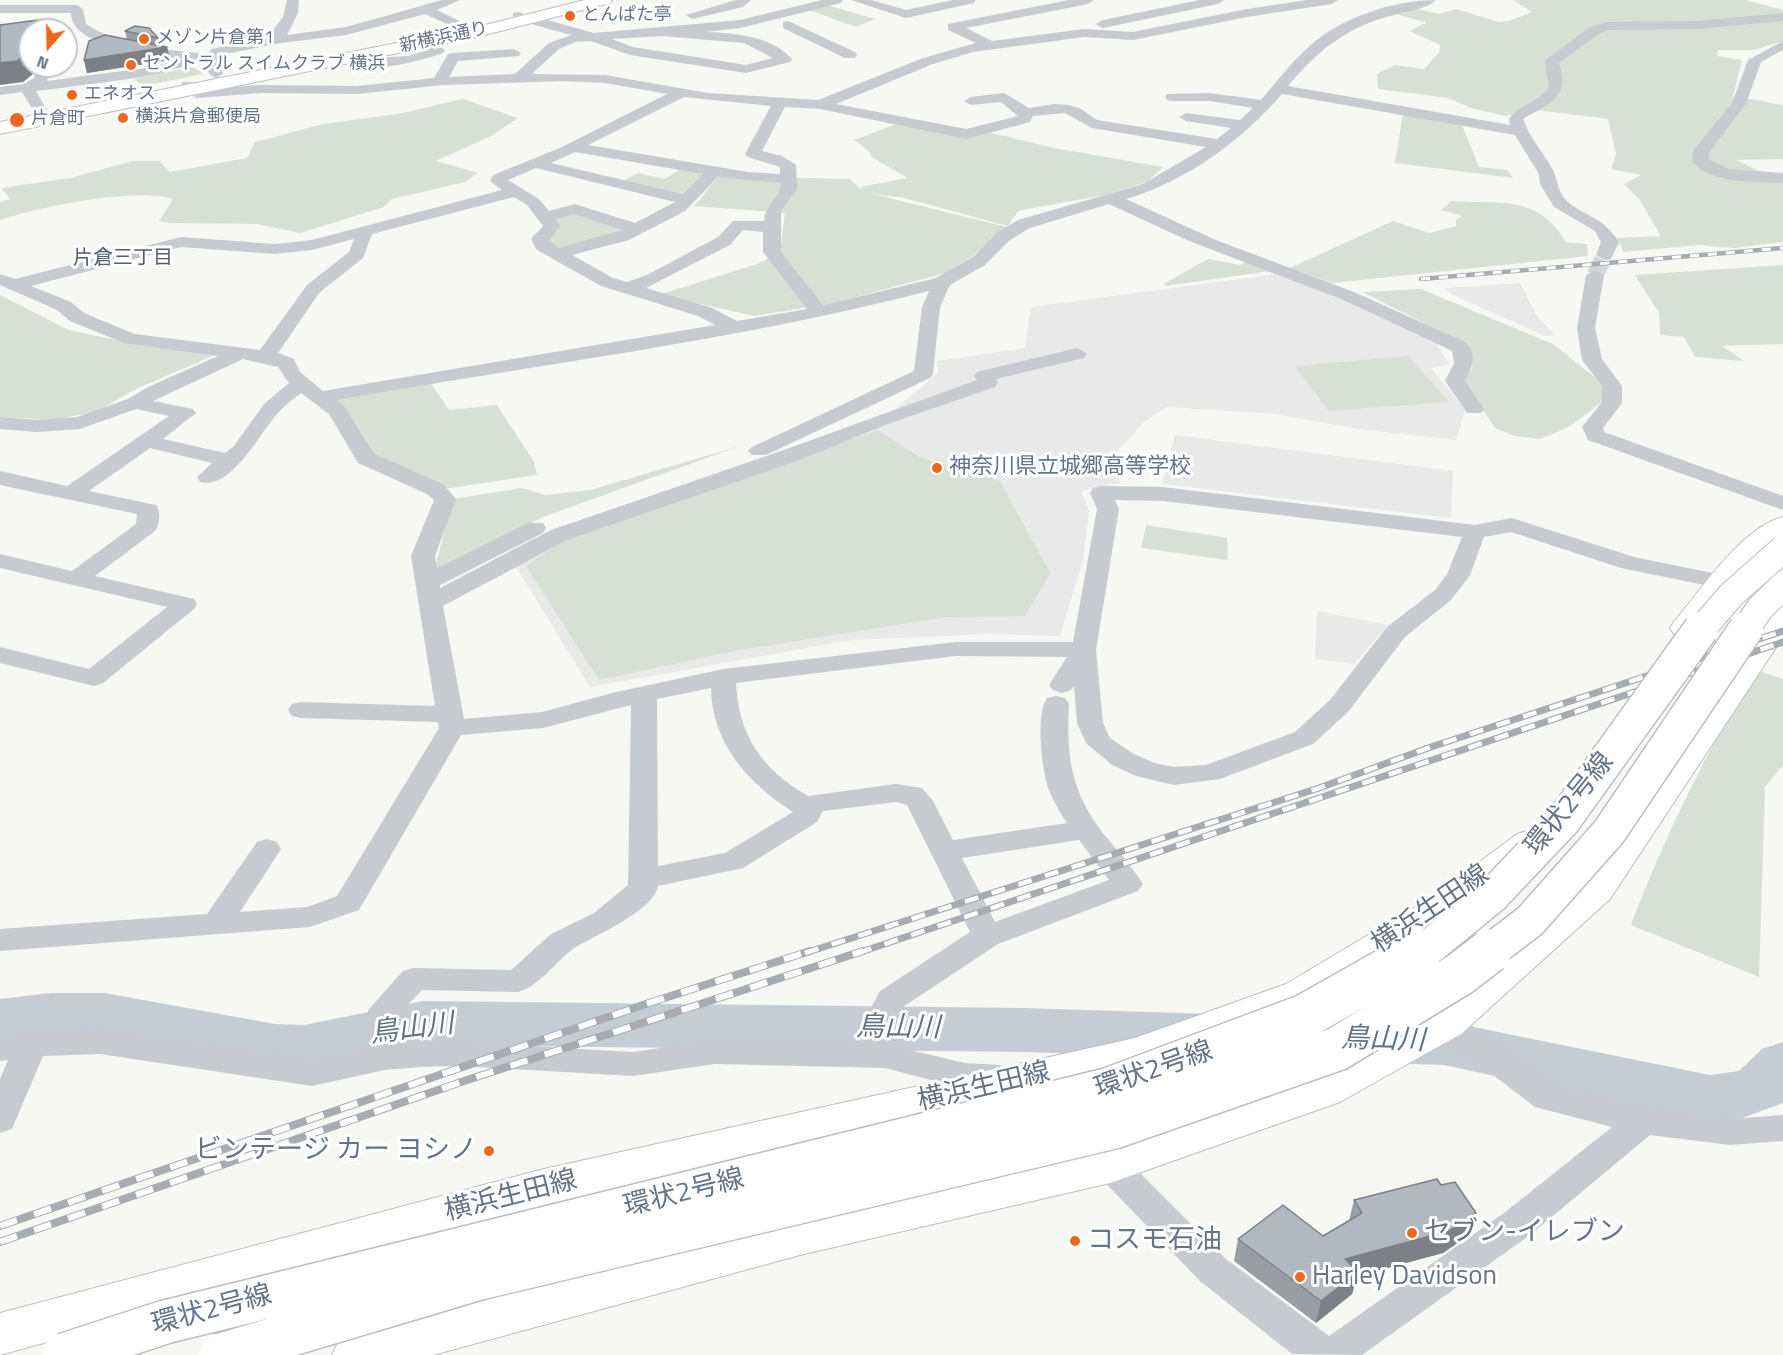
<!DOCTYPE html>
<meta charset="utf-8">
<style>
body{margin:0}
#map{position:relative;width:1783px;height:1355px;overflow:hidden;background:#f7f8f4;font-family:"Titillium Web",sans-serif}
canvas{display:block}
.north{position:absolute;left:18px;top:18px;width:60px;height:60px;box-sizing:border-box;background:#fff;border:2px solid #c1c7cf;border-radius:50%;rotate:200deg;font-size:16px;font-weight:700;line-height:24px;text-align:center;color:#657487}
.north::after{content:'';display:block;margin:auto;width:21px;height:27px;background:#ed681e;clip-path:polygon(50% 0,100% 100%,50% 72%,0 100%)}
</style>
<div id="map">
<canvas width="1783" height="1355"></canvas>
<div class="north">N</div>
</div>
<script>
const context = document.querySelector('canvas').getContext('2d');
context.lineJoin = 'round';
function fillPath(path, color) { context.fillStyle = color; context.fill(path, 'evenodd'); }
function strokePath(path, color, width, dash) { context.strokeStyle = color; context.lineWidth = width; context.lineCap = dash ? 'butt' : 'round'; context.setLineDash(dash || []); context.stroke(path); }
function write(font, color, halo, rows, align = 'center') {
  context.font = font + ' "Titillium Web","Noto Sans JP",sans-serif'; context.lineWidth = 6; context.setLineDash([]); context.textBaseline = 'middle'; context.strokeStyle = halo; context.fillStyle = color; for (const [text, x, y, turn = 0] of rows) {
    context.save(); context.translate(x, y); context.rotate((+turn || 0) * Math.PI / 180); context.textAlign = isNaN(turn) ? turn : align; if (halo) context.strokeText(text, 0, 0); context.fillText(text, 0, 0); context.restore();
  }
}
fillPath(new Path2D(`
 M1277,274L1303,282L1436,343L1449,364L1431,368L1465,410L1456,440L1358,429L1276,414L1167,407L1144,422L1117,452L1120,483L1081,491L1089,511L1083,560L1060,636L987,634L852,640L590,687L515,565L567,534L875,426L938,373L937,361L1025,348L1031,307Z
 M1520,283L1536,315L1555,335L1545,336L1451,294L1445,288Z
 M1175,435L1453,471L1451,518L1162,484Z
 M1317,611L1388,625L1354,664L1315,659Z`), '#e8e9e8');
fillPath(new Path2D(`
 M1513,0H1746L1783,10V41L1753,50H1718L1717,56L1742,60L1733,96L1783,105V159L1736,160L1783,182V242L1734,248L1699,245L1624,252L1617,238L1661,236L1639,199L1624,184L1641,175L1611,169L1616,154L1608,119L1536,110L1506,116L1473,109L1448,98L1378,89L1377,74L1395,65L1424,69L1439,53L1440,45L1410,31L1427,22L1398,15L1417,9L1439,14L1456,9L1498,22L1509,21L1532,12Z
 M824,4L875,19L856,27L806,9Z
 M193,67L203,74L143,86L134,79Z
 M463,99L518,118L491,136L436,161L478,173L465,182L392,199L384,207L300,233L257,224L169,223L159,221L173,199C138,187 37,207 0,220V202L10,199L1,188L70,178L133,161H159L170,172L247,158L255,142L323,124L398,114Z
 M1403,113L1462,125L1479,167L1507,170L1513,178L1395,163Z
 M899,123L957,136L992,133L1054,148L1163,167L1147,182L1104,195L1018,211L1008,226L904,198L873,194L1007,227L970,258L946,273L828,304L755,316L658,295L760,263L780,252L785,213L694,206L719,176L850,179L865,193L860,187L907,178L872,157L869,151L854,140Z
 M681,169L698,171L704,176L684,195L621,182L638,173L665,179Z
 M1451,201C1500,204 1537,194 1566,242L1587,244L1588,256L1332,283L1290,268L1393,221L1429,233L1456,226V220L1462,216L1441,210Z
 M572,211L621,230V233L557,250L546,245L552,217Z
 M1208,259L1240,265L1248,261L1271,271L1166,286L1163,284Z
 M1783,265V344L1722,346L1744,361L1695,357L1684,337L1660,335L1659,313L1635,275Z
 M1421,289L1553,344L1602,383L1603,401L1569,427L1540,439L1514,436L1495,428L1463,381L1472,369L1466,344L1362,292Z
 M0,295L68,330L127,342L219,353L136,389L96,412L51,420L0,417Z
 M1408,356L1449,402L1329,411L1295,366Z
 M430,382L449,410L497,405L534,462L537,475L444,489L373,455L336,399Z
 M878,430L921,458L1000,481L1050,573L1025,616L947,617L739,650L599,680L526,566L569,537Z
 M740,446L543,517L446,567H435L453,499L522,488L546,495L590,490Z
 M1146,525L1227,538L1228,560L1141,548Z
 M1753,669L1783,679V765L1765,787L1759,977L1631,925C1664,836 1708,753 1753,669Z`), '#d8e0d5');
strokePath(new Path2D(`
 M1777,1075L1783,1076`), '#c5cdd4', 10);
fillPath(new Path2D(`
 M51,993H105L275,1024L304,1025L423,1001L1024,1008L1211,1014L1232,1020L1240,1036L1232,1052L1211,1058L1024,1052L423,1045L304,1069L275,1068L105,1035H51L0,1043V999Z
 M1381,1019L1444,1021L1710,1075L1739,1071L1762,1049L1783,1042V1103L1742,1118L1710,1123L1444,1065L1381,1063L1360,1057L1351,1041L1360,1025Z`), '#c5cdd4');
strokePath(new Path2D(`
 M1595,275L1605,255`), '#d2d7d9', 17, [17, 9]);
const major = new Path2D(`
 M585,0H612L610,3L477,37L0,134V122L477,27Z
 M1783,517V538L1764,552L1696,634L1685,637L1674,634L1670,628L1674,622C1701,590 1742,527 1783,517Z
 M1783,605V637L1610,899L1461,1034L1340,1102L1110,1183L800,1255L433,1355H332L339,1340L356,1334L800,1217L1109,1149L1310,1080L1433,1014L1584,881L1772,608Z
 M1530,830L1543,834L1548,842L1543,850L1461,913L1314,1004L1154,1063L544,1205L0,1355V1313L544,1169L1135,1038L1286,984L1435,895L1517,834Z`);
strokePath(major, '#babdc2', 2);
fillPath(new Path2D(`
 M287,0H299L298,13L287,35L346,27L442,0H460L437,10L476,29L469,33L464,32L425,14L346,35L281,43L221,55L219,58L223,74L216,78L209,74L206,62C196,61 167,73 152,75C114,82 74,86 36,91L49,114L42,118L37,117L22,92L0,95V87L24,84L34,78L37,66H51L47,81L153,67L181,59C154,55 71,48 71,13H0V5H77L83,9L86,24C121,47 167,50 208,54L211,49L274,36L273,30L283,17Z
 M736,0H751L743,7L692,19L686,15Z
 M822,0H843L841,3L740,28L706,32C735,33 771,36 792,59L790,62L746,73L630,55L591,41L575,42L559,49L532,74L605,75L708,93L818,100L923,58L976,43L948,30V24L1069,0H1094L1088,4L966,28L992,41L1084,29L1133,32L1247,9L1307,0H1338L1332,4L1247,17L1133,40L1084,37L973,52L933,64L836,104L966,129L1018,116L1001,102L971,105L964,101L971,97L1004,93L1029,108L1054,104L1069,105L1081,109L1097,120L1217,139L1231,128L1186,121L1179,117L1186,113L1240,120L1253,108L1210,101H1172L1167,100L1165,97L1167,94L1210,93L1261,100C1279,79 1296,56 1318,39C1349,15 1398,0 1436,0C1425,11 1396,13 1380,19C1340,32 1314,55 1288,86L1510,125L1509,119C1518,105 1539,102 1549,87L1545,62L1547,59L1590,27L1608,22L1698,21L1783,13V21L1698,29L1609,30L1600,33L1559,63C1570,98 1550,103 1523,119C1530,139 1545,154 1554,172C1558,182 1558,194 1568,202C1589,219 1602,216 1619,242L1611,259L1605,260L1596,255L1601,242L1595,231L1554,207L1540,184L1539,174L1515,135L1282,94C1240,142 1187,181 1126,199L1216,240L1354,292L1463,341C1479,352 1472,367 1465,381L1484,409L1481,413H1467L1445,381L1454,363L1452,351L1444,347L1341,299L1189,241L1109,204L1030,228L1010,240L985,265L950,285L940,307L933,374L930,378L766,455H752L748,451L752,447L914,371L922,307L929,291C735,341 534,365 337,400L344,406L374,454L443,484L456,499L435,556L437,568L527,523H543L546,528L543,533L440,585V588L551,530L781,451L977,380L974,376L977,372L1077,348L1087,354L1084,358L996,379L998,383L995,387L888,424L797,461L567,540L443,606L464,719L542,712L612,693L723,669L956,642H1073L1097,509L1090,493L1093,488L1101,486L1163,487L1475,525L1512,518L1634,557L1732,577L1736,582L1732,587L1724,589L1621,568L1511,532L1484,537L1470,575L1451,600L1405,637L1348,712L1313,744L1220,779L1174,785L1136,776L1112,765L1086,743L1077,723L1074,686L1071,690L1062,693L1053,690L1049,685L1067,657L956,656L736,683C739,737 762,769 808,796L896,784L922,788L933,801L953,840L1067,823C1060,813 1054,802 1049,790C1042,771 1035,715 1047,698L1056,696L1065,698L1069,704C1066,755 1071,791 1102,832C1116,849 1131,865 1143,884L1138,891L998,944L903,1007L900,1013L901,1048L965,1063L999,1065L1011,1069L1016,1078L1011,1087L999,1091L965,1089L885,1068L715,1064L633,1076L459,1066L422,1067L385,1070L312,1086L100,1054L43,1056L12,1129L0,1133V1079L8,1060L0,1061V1037L31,1032L100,1030L312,1060L369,1049L368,1010L403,971L414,968L511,970L551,934L594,913L628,885L631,705L543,728L461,735L359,910L310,927L0,951V929L207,914L257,842L267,839L277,842L281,849L240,912L307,907L337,896L439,728L438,722L301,718L292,716L288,710L292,704L301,702L435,706L411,556L434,500L427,494L358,463L329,414L301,393C293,399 285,405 279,412C260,431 233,490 200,482L197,477L212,463L150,448L89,491L156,505C161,512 160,524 155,531L95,576L194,599L197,604L194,609L103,683L94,686L0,663V647L89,669L167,607L0,568V554L72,571L136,524L137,514L0,485V471L67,486L169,416L136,409L80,429L36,432L0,429V417L36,420L77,417L128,399L148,387L218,356L124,343L70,321L57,310L0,285V274L15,279L181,237L275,244L312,240L502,190L490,181L493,175L560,148L667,94L605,83L565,81L443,85L357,94L261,93L197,98L182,88V82H192L200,89L261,85L357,86L434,78L448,54L453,53L514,49L521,53L519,56L458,61L449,77L515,74L549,43L571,35L513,19V13L518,12L594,33L740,20ZM662,36L744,43L773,58L746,65L633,47L612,39ZM684,97L771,106L745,154L748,157L780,167V174L748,172L588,145ZM785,107L820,109L966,139L1030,122L1033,116L1065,113L1092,128L1206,147L1143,184L1018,220L998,232L973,257L936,278L823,305L781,252V211L797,189L796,165L782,156L762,151ZM575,152L703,174L683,194L551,163ZM536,168L675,202L635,223L575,204L549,211L539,199L508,180ZM718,177L781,183C781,197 765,205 764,221H733L718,237L647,275L627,282L613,278L572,255L629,240L685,211ZM514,197L527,205L543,226L531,239L537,250L601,286L698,316L715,325L323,391L300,372L294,359L278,353L319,293L363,258L372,234ZM574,214L622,230L559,248L549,240L560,226L555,219ZM743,230L763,232V252L807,309L737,321L712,308L646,288L730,245ZM354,239L349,252L307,285L260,350L135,334L84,313L71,302L31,286L181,247L275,254L312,250ZM243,359L278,367L289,383L264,404L234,446L225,453L163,439L196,413L193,409L153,401ZM1115,500L1163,501L1462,537L1447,574L1435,590L1387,627L1330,700L1295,732L1206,765L1174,767L1154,763L1132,753L1110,738L1103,723L1096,650L1119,509ZM711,688C712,744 748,783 793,812L725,853L658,866L657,699ZM896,802L907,805L970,932L880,991L868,1013V1043L715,1040L633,1052L459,1042L401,1044L400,1013L422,990L518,992C541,985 554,963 573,949C593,936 653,912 658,886L743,868L817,822L823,811ZM1079,840L1109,880L995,922L962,858Z
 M851,0H871L906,10L953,0H976L974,3L906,18Z
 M1200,0H1224L1218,4L1103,28L1096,24L1103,20Z
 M788,21L855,52L857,55L855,58H845L783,28V22Z
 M1783,41V50L1761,62L1746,104L1709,152L1708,159L1729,169L1783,173V183C1756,181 1711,185 1692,161L1693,151L1732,103L1748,60Z
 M438,46L445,50L443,53C422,61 355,78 339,60L346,56L354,59L409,56Z
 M1595,270L1604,275L1595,328L1602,359L1622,386V403L1603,428L1604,432L1783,496V510L1588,440L1582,427L1602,402V386L1582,360L1577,328L1586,275Z
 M1433,1001L1444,1005L1557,1088L1678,1114L1730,1119L1783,1115V1141L1730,1145L1650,1135L1530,1235L1362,1355L1292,1354L1200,1281L1086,1163L1081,1153L1086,1143L1098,1139L1110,1143L1226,1259L1329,1336L1504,1213L1612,1127L1535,1107L1422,1021L1417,1013L1422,1005Z`), '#c7cace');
fillPath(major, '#fff');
const railFar2 = new Path2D(`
 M1421,279L1783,248`);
const railFar1 = new Path2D(`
 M805,953L1319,788L1428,748L1783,631
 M858,953L1783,642`);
const rail = new Path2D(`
 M0,1226L646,1004L810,951
 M0,1242L464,1081L863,951`);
strokePath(railFar2, '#a7acb3', 4.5);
strokePath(railFar1, '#a7acb3', 7);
strokePath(rail, '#a7acb3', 8);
strokePath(railFar2, '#fff', 3, [9]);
strokePath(railFar1, '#fff', 4.5, [14]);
strokePath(rail, '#fff', 6, [18]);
const majorBridgeFar2 = new Path2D(`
 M1700,631L1731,595L1783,549
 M1745,631L1760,608L1783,586`);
const majorBridgeFar1 = new Path2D(`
 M1418,953L1432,945L1492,896L1563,821L1701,629
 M1488,953L1530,921L1609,832L1746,629`);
const majorBridge = new Path2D(`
 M64,1355L165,1322L1110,1089L1305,1016L1420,951
 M221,1355L480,1278L1114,1127L1337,1049L1460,974L1490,951`);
strokePath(majorBridgeFar2, '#babdc2', 29, []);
strokePath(majorBridgeFar1, '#babdc2', 37, []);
strokePath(majorBridge, '#babdc2', 46, []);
strokePath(majorBridgeFar2, '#fff', 27);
strokePath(majorBridgeFar1, '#fff', 34);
strokePath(majorBridge, '#fff', 43);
fillPath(new Path2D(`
 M125,31L158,38L160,45L167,47L170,60L87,73L84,60L127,39Z
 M1354,1200L1469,1235L1443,1253L1357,1276L1352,1294L1316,1323L1234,1261L1238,1239L1323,1236L1349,1221Z`), '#999ea4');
fillPath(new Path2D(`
 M38,20L40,30H34Z
 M30,42V66H35L32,75L23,82L0,85V63Z
 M167,47L170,60L87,73L84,60Z
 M1476,1213L1469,1235L1443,1253L1357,1276L1352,1294L1316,1323L1321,1301L1345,1259Z`), '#7d8186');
const building = new Path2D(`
 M38,20L34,30H30V42L26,54L17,61L0,63V25Z
 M135,26L149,28L158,38L125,31Z
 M105,35L167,47L84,60L89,41Z
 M1437,1179L1441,1185L1455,1182L1476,1213L1449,1231L1345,1259L1358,1272L1321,1301L1238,1239L1283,1205L1323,1236L1362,1213L1354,1200Z`);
fillPath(building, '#b2b8bf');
strokePath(building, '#7d8186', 1.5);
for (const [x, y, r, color] of [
 [570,16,6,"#ed681e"],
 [144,39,6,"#ed681e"],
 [131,65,6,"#ed681e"],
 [72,95,6,"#ed681e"],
 [123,118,6,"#ed681e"],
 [17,120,8,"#ed681e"],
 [937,468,6,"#ed681e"],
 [489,1151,6,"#ed681e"],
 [1412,1233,6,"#ed681e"],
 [1075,1241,6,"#ed681e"],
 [1300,1277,6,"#ed681e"]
]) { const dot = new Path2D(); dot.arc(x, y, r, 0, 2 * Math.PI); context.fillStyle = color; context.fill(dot); strokePath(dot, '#fff', 2); }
write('18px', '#657487', '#fff', [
 ["とんぱた亭",582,16],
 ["メゾン片倉第1",156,39],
 ["セントラル スイムクラブ 横浜",143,65],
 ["エネオス",84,95],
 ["横浜片倉郵便局",135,118],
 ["片倉町",31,120]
], 'left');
write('18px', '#657487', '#fff', [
 ["新横浜通り",444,38,-12]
]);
write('20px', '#535e6c', '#fff', [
 ["片倉三丁目",123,259]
]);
write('22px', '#657487', '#fff', [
 ["神奈川県立城郷高等学校",949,468]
], 'left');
write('27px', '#657487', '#fff', [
 ["環状2号線",1570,805,-51],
 ["横浜生田線",1431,910,-34],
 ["環状2号線",1154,1071,-19],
 ["横浜生田線",984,1088,-13],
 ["環状2号線",684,1194,-14],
 ["横浜生田線",511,1197,-14],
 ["環状2号線",212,1311,-15]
]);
write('27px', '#657487', '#fff', [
 ["ビンテージ カー ヨシノ",477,1151,"right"],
 ["セブン-イレブン",1424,1233],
 ["コスモ石油",1087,1241],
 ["Harley Davidson",1312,1277]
], 'left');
write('italic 28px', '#607583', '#fff', [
 ["鳥山川",898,1029,1],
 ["鳥山川",412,1030,-7],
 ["鳥山川",1383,1041,2]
]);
</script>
